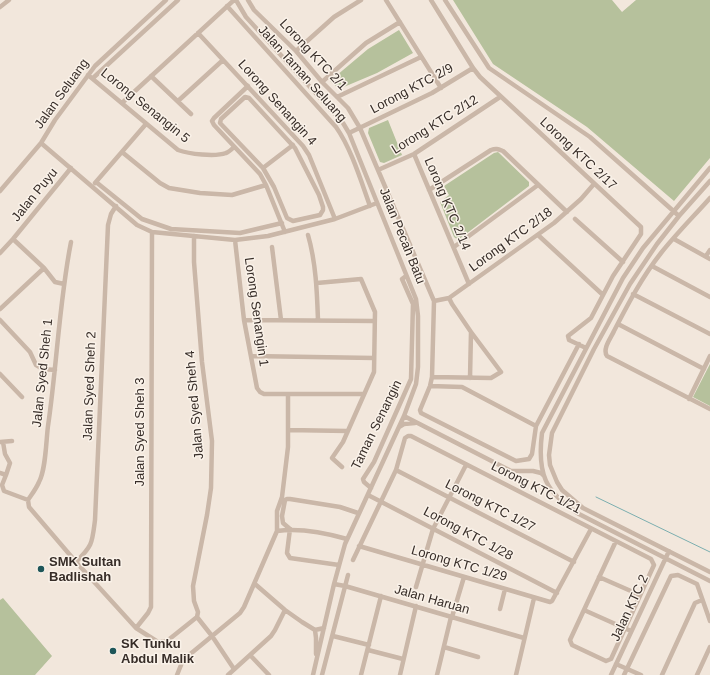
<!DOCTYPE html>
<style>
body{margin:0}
canvas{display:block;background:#f2e7dc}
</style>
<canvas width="710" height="675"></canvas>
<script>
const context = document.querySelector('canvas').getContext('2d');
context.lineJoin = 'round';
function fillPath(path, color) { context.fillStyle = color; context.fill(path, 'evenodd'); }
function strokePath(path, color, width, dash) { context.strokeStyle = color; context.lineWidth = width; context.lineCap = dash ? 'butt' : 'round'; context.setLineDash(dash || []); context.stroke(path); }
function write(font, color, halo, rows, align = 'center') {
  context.font = font + ' Helvetica,sans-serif'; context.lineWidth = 3; context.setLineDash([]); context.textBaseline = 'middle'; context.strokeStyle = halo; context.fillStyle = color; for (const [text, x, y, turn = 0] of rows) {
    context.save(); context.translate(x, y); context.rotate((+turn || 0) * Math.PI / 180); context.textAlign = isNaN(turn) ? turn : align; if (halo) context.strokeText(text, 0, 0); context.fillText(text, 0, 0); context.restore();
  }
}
fillPath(new Path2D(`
 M453,0H612L622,12L636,0H710V158L674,201L587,127L493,64Z
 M399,30L413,53L377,73L339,89L330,81L368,49Z
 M388,120L402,155L384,163L380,162L368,133L369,128Z
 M498,152L529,182V186L458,240L454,237L440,202L449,195L444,186L494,153Z
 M710,364V406L693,397Z
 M3,598L52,656L35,675H0V600Z`), '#b6c19c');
strokePath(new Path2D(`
 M596,497L710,552`), '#7baeaf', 1);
strokePath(new Path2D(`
 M236,0L246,17L343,123L349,133L416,299L418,316V367L416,384L404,416L345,544L334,584L313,675
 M248,0L254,10L296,51L322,82L348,108L360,128L434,301L432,377L430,386L420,410L421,413L516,461L529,459L532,454L536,426L579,344
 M386,0L441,88
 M431,0L473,68L480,77L641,227V234L613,276L591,318L568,336L569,340L586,348
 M445,0L489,68L590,137L679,216
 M227,6L336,127C351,148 361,181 370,206
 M0,7L9,0
 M198,33L303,146L309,155L335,219
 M296,51L334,17L361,0
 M88,75L178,150C189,154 215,157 226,153C229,152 232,149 234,147
 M151,76L191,114
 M93,78L178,0
 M322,82L366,43L400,22
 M248,86L214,118L212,121L214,125L260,174L266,185L285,232
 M245,97L249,98L295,148L319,195L323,207V210L320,215L293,221L287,218L274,187L263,168L220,123L221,119Z
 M337,97L421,57
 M178,101L223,60
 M122,103L234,0
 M349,133L432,93L473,68
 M41,143L137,225L152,232L235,240L268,236L335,219L377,203
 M122,152L160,183L169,188L200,193L232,195L266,185
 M414,154L469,284
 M263,168L293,145
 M710,168L643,248L623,278L542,433C537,474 545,492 579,514L710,581
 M378,170L414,154L500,97
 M710,181L679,216L657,244L630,284L594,349L552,433L549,455L550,465L557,482L562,490L583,508L710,572
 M96,182L142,219L171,229L240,233L282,223
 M95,183L146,124
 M429,190L491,150C496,148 498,149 503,151L567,212
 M0,191L41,143L55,120L95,66L166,0
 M710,198C694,216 676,234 661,253C642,277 628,304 614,331C611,338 602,349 607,356L710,409
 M575,219L623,262
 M308,235C316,263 317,292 318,320
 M538,235L603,295
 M194,236V262L202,362L212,441L211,488L207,515L193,586L194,601L198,612L197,617
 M13,239L44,268L55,282L64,284
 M674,239L710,259
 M235,240L244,320L257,388L260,392L264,394H364
 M71,242C59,303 57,365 48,426C46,441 46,469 39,482C36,489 32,494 28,500L29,507L76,562L136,628L158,642L167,641L197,617
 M272,247L281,320
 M454,247L538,185
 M0,253L13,239L71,168
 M706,256L710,250
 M652,266L710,297
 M317,283L361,279L375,312L374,372L343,442L332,458L342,467
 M633,294L710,334
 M434,301L449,298L554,223L581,199L594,184
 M0,309L44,268
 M0,320L30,352L36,365L43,369L55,370
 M244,320L374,321
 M618,324L704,369
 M251,356L374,358
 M0,374L22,397
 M432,377L491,378L501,372L471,332L452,304L449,298
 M470,378L471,332
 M430,386L462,387L536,426
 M689,399L710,356
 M404,416L511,471H533L541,473L543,475
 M399,427L404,424L415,423
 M288,430L347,431
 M0,442L12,441
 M3,442L5,454L10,463L6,475
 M396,470L574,562
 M0,473L6,475L2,485L4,491L28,500
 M371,488L364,482L363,479L374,462L411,379L413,304L402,279L406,276
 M368,495L557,593
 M277,531C298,528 326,533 347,539
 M359,546L550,602L552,601L591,529
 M353,560L396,470L405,438L408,436H411L651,559L654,565L611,659L606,661L572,645L570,640L616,541
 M76,562C93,545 92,543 95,520L108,225L111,214L116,206
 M339,565L290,558L287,553L290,529L283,523L282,516L285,500L287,499H290L340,507L358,513
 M599,577L640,595
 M255,584L285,610L302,622L315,630L324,628
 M334,584L345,586L524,638
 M416,587L433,529L466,465
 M500,609L505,589
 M584,610L631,631
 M197,617L212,636L234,669
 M452,617L464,577
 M136,628L148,613L151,607L152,232
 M315,630L316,638V654
 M333,636L369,645
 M444,647L478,657
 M368,650L403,659
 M250,655L269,675
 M616,664L641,675
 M177,675L183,660L240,613L244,607L277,531V511L282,497L288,447V395
 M228,675L271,636L275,630L285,610
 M322,675L348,575
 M361,675L381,596
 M400,675L416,606
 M437,675L451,617
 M516,675L534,598
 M611,675L669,551
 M624,675L671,576L678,575L697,584L710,621
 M662,675L695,603L702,600
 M697,675L710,647`), '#cab7a8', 4.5);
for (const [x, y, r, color] of [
 [41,569,4,"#1e5659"],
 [113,651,4,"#1e5659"]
]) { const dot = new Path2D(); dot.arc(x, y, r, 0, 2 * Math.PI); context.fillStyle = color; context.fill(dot); strokePath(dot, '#faf2e9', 1.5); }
write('13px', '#372d28', '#faf2e9', [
 ["Lorong KTC 2/1",313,55,47],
 ["Jalan Taman Seluang",302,74,48],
 ["Lorong KTC 2/9",412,89,-28],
 ["Jalan Seluang",62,94,-54],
 ["Lorong Senangin 4",277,103,48],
 ["Lorong Senangin 5",145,106,39],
 ["Lorong KTC 2/12",435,125,-32],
 ["Lorong KTC 2/17",578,154,43],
 ["Jalan Puyu",35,195,-51],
 ["Lorong KTC 2/14",447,204,67],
 ["Jalan Pecah Batu",402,236,68],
 ["Lorong KTC 2/18",511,240,-36],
 ["Lorong Senangin 1",256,312,82],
 ["Jalan Syed Sheh 1",43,373,-84],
 ["Jalan Syed Sheh 2",90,386,-88],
 ["Jalan Syed Sheh 4",195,405,-95],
 ["Taman Senangin",377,425,-64],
 ["Jalan Syed Sheh 3",140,432,-90],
 ["Lorong KTC 1/21",536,488,27],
 ["Lorong KTC 1/27",490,506,27],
 ["Lorong KTC 1/28",468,534,28],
 ["Lorong KTC 1/29",459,564,16],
 ["Jalan Haruan",432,600,16],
 ["Jalan KTC 2",630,608,-65]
]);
write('bold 13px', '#372d28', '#faf2e9', [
 ["SMK Sultan",49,562],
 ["Badlishah",49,577],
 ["SK Tunku",121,644],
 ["Abdul Malik",121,659]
], 'left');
</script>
